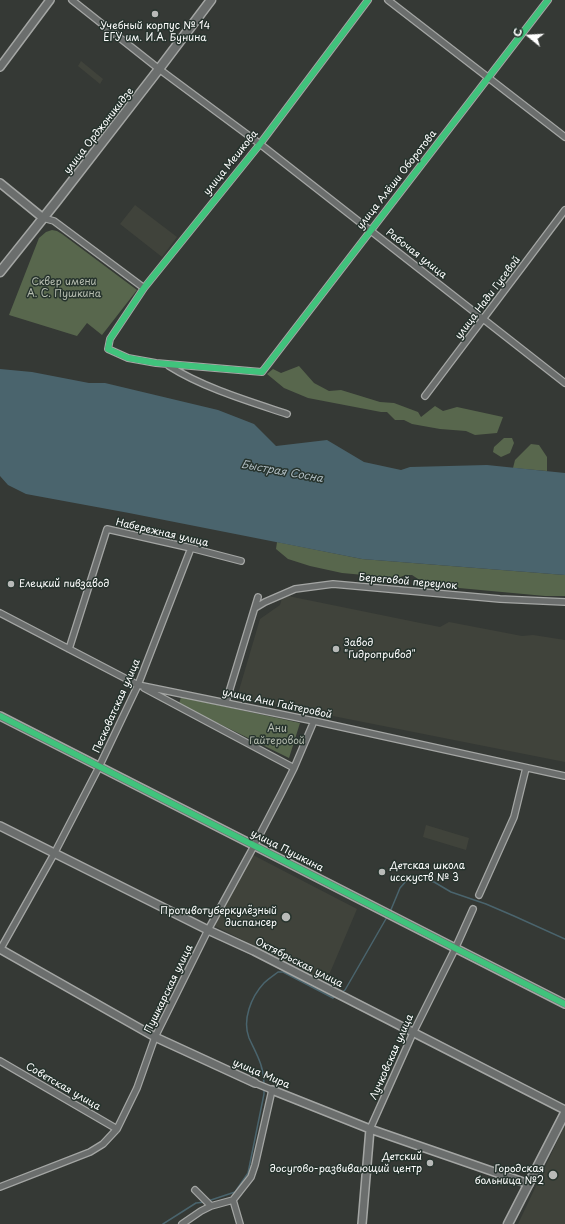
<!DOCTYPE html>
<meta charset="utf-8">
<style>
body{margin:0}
#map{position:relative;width:565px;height:1224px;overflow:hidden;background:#353935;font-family:"Playpen Sans",sans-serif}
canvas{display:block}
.north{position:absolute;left:509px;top:16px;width:40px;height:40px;-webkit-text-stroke:3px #26332d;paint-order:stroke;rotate:288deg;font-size:11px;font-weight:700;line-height:16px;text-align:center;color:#fff}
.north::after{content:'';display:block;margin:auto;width:14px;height:18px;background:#fff;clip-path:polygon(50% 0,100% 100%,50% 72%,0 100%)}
</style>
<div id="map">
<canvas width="565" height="1224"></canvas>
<div class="north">С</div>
</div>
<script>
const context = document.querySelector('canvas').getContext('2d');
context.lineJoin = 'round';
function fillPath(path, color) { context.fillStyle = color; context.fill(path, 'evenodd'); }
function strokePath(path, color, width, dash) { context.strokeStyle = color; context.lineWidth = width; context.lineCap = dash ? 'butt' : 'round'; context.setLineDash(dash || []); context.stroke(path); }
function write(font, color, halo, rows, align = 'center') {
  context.font = font + ' "Playpen Sans",sans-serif'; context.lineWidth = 3; context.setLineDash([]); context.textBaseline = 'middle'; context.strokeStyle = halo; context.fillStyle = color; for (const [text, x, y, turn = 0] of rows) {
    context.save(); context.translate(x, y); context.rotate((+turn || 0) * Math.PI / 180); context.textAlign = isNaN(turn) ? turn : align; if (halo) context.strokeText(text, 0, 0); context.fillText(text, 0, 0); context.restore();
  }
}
fillPath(new Path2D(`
 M81,61L103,79L100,84L78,66Z
 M135,205L177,237L162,257L120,224Z
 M283,595L440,627L449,622L522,636L533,635L565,640V762L237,697L260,619L280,605Z
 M426,825L469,838L466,850L423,837Z
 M253,855L357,909L326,982L213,925Z
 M565,1125V1224H518Z`), '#40433b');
fillPath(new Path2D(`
 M52,230L57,231L62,234L137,290L102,335L87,323L77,336L9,315L39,238L46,232Z
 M299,366L314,383L329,391L341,390L380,402L394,403L418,412L421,417L435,406L443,411L457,407L503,417L497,433L475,435L466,431L440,429L412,424L404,420H395L387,412H381L308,398L284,388L267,374L273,369L281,373Z
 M504,438H512L514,443L510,453L501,457L493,452L494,447Z
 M531,444L539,445L547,457V471L513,468L515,460Z
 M277,542L362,559L565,575V596H545L459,588L418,579L412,575H406L397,578L342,573L310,566L288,559L276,549Z
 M181,697L300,723L289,758L179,704Z`), '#58674d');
fillPath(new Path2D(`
 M0,369L32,372L89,383H105L218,410L254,424L276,446L327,440L364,462L401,470L410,467L487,465L565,473V575L362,559L129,513L26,494L8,485L0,476Z`), '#4a646d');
strokePath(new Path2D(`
 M390,912L400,888L407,880L415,878L424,879L434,882L451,892L486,904L514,916L565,939
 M342,992L345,990L387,917
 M264,1085C264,1066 257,1055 249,1038C242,1020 251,997 264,983C268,979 274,975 278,972H283L333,998L337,995
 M208,1201L235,1192L248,1173L264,1094V1089
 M163,1224L196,1203L205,1202`), '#4a646d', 1.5);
const minor = new Path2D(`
 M72,0L159,69L260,144L565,383
 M368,0L260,144L144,288L110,339L108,349L128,358L156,363L262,372L548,0
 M388,0L565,137
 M43,218L54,221L144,288
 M169,366C204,388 248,401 287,414
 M425,396L565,210
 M255,608L265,602L295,589L333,584L500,599L565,602
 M0,613L138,685L314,721L565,776
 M69,649L107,529L191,548L241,561
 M144,688L294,768
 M226,702L258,597
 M479,895L514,817L526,768
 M0,950L54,854L99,767L138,685L191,548
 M0,1061L117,1129
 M370,1129L413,1033L455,949L473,909
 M0,1187L90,1152L103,1144L117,1129L137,1088L155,1037L208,930L254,846L281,794L294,768L314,721
 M195,1190L211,1206
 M233,1200L240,1224
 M182,1224L201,1211L211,1206L233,1200L251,1177L255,1165L272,1090L255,1083`);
const tertiary = new Path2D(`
 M0,67L50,0
 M0,183L43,218
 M0,716L565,1004
 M0,826L208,930L254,951L565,1110
 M0,949L155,1037L255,1083
 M272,1090L370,1129L529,1184
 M362,1224L370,1129`);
const secondary = new Path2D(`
 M0,272L56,202L159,69L211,0
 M508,1224L565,1113`);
strokePath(minor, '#a4a6a4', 8);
strokePath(tertiary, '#a4a6a4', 10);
strokePath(secondary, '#a4a6a4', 11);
strokePath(minor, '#6b6e6d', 5.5);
strokePath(tertiary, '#6b6e6d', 7);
strokePath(secondary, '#6b6e6d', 8);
strokePath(new Path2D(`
 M368,0L260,144L144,288L110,339L108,349L128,358L156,363L262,372L548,0
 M0,716L565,1004`), '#40c37c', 6);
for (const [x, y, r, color] of [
 [155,14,4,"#b8bab8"],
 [11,584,4,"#b8bab8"],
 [336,649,4,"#b8bab8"],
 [382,872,4,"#b8bab8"],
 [286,917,5,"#b8bab8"],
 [430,1163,4,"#b8bab8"],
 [553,1175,5,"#b8bab8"]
]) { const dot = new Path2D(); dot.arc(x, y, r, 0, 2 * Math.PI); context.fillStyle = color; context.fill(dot); strokePath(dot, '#26332d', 1.5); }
write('10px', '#fff', '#26332d', [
 ["Учебный корпус № 14",155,26,"center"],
 ["ЕГУ им. И.А. Бунина",155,38,"center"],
 ["Елецкий пивзавод",19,584],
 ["Завод",344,643],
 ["\"Гидропривод\"",344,655],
 ["Детская школа",390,866],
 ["исскуств № 3",390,878],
 ["Противотуберкулёзный",277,911,"right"],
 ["диспансер",277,923,"right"],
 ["Детский",422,1157,"right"],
 ["досугово-развивающий центр",422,1169,"right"],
 ["Городская",544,1169,"right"],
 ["больница №2",544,1181,"right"]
], 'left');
write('10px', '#fff', '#26332d', [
 ["улица Орджоникидзе",99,131,-52],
 ["улица Мешкова",231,163,-51],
 ["улица Алёши Оборотова",397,180,-52],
 ["Рабочая улица",416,254,38],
 ["улица Нади Гусевой",488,298,-53],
 ["Набережная улица",162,533,13],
 ["Береговой переулок",408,582,5],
 ["улица Ани Гайтеровой",277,704,12],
 ["Песковатская улица",117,706,-66],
 ["улица Пушкина",287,851,27],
 ["Октябрьская улица",299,963,27],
 ["Пушкарская улица",169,989,-64],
 ["Лучковская улица",392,1057,-66],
 ["улица Мира",261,1074,23],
 ["Советская улица",63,1087,30]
]);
write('10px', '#b7beb1', '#26332d', [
 ["Сквер имени",64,282],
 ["А. С. Пушкина",64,294],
 ["Ани",277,729],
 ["Гайтеровой",277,741]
]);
write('italic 11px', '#aebbc0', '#26332d', [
 ["Быстрая Сосна",282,472,10]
]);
</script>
